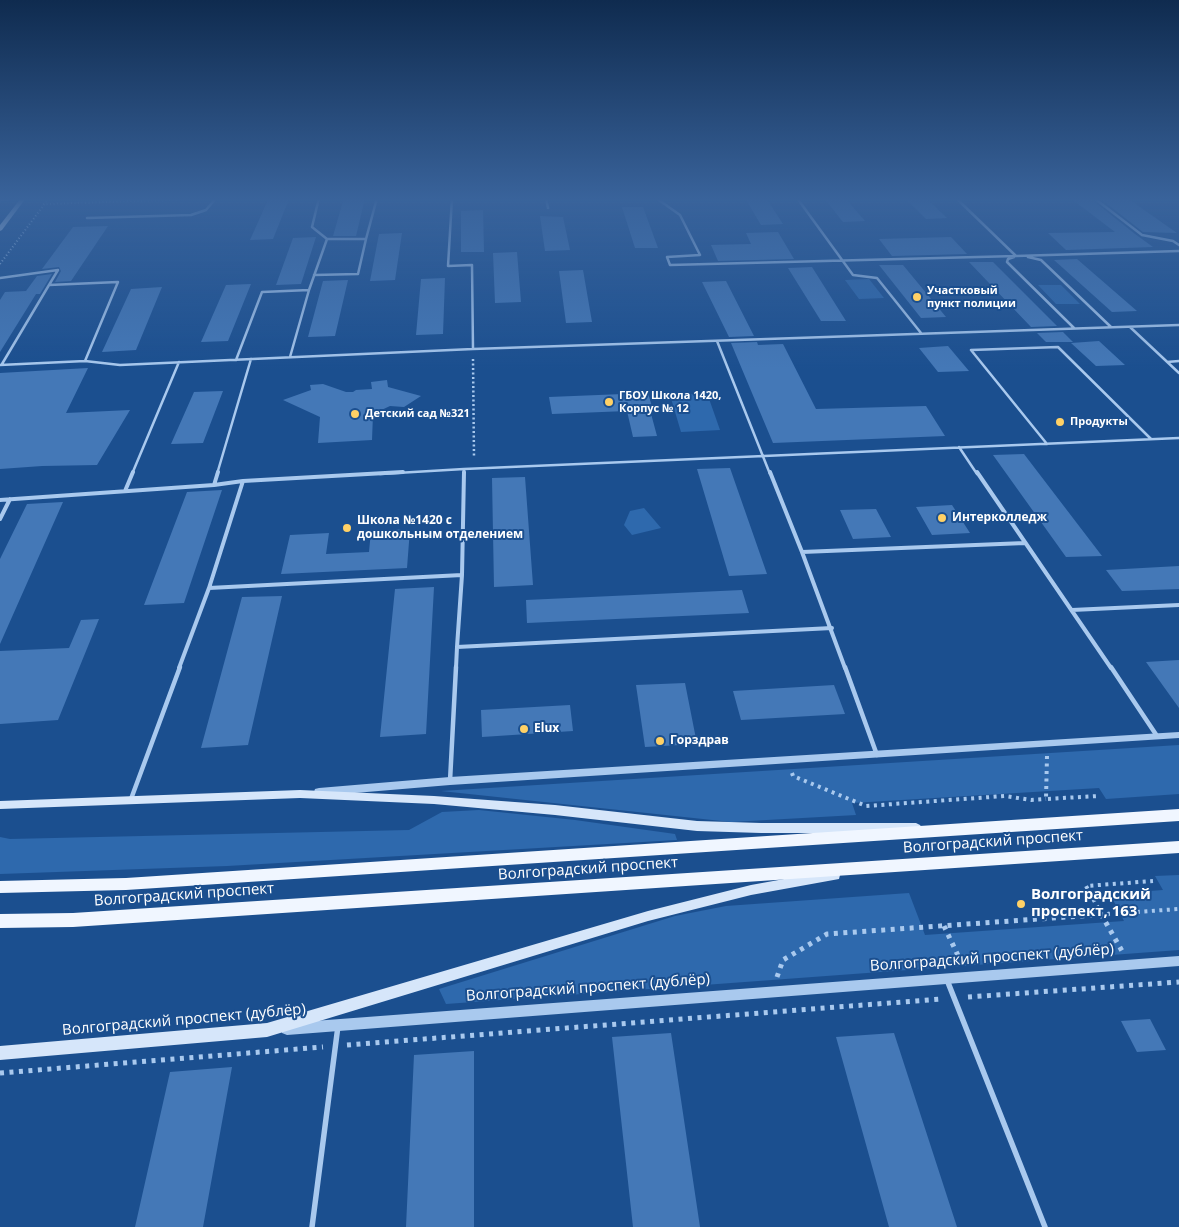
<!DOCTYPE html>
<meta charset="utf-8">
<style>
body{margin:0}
canvas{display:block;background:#1b4f8f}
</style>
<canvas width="1179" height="1227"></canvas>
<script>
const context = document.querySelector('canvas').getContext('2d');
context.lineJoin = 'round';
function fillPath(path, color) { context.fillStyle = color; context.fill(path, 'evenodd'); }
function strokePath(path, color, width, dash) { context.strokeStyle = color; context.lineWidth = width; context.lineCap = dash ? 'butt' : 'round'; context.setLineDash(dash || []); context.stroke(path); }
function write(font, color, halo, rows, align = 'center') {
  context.font = font + ' "Open Sans",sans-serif'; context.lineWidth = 4; context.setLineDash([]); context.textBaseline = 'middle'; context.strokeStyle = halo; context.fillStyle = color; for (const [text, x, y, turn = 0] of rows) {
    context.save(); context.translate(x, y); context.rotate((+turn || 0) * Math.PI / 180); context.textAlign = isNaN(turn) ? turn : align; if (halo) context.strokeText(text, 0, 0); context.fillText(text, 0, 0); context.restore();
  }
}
fillPath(new Path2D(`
 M869,279L884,298L859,299L845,280Z
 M1038,285H1061L1080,304H1056Z
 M707,393L720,430L681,432L670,395Z
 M644,508L661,528L632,535L624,525L630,511Z
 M1179,745V794L1106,799L1099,788L852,803L856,815L731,822L441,791Z
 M479,810L575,820L675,834L677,840L227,866L0,874V837L10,839L409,830L442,812Z
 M1179,875V950L446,1004L439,989L675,916L726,906L909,893L925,935L1124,921L1110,894L1163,890L1155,876Z`), '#2e69ad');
fillPath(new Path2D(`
 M344,198H365L356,236H333Z
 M745,198H766L783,224L761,225Z
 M824,198H845L865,221L843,222Z
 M905,198H926L947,218L926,219Z
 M1127,198L1177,233L1143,232L1101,199Z
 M289,199L273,239L250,240L268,200Z
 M1091,199L1135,234L1153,247L1066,250L1048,233L1115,232L1073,200Z
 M622,207H643L658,248H635Z
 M483,210L484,252H461V211Z
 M540,216L563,217L570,250L545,251Z
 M108,226L71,281L55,282L61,271L59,267L42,269L73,227Z
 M778,232L794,259L718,261L711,245L751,244L746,233Z
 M402,233L395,280L370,281L379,234Z
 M316,237L301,284L276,285L293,238Z
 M951,237L967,254L892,256L879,239Z
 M517,252L521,302L495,303L493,253Z
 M1077,259L1137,311L1112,312L1054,260Z
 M969,262H993L1057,326L1031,327Z
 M879,265H903L946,317L921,318Z
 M812,267L846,321H821L788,268Z
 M583,270L592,322L566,323L559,271Z
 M52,274L40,294H36L0,352V300L5,292L26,291L37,276Z
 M445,278L443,334L416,335L421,279Z
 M348,280L335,336L308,337L323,281Z
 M726,281L754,336L729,337L702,282Z
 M251,284L228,341L201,342L226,285Z
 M162,287L136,350L102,352L131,289Z
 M1063,332L1073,342H1046L1037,333Z
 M1099,341L1125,365L1096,366L1071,343Z
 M757,342L758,345L783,344L816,409L926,406L945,436L773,443L731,343Z
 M948,346L969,371L938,372L919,348Z
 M88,368L66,413L130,410L97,465L42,466L0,469V373Z
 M387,380L388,387L421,396L404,407L390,406L373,414L372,440L318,443L320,417L283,400L311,390L310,385L323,384L346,392H353L356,390L372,389L371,382Z
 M223,391L203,443L171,444L194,392Z
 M648,393L653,410H650L657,436L633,437L627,411L552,414L549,397Z
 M1024,454L1102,556L1066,557L993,455Z
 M730,468L767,574L729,576L697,469Z
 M525,477L533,585L494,587L492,478Z
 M222,490L184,603L144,605L187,492Z
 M63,502L0,644V559L27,504Z
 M952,505L970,533L932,535L916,507Z
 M876,509L891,537L853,539L840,510Z
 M410,529L407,568L281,574L290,535L329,533L326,554L369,552L371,531Z
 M1179,566V589L1122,591L1106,570Z
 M434,587L426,734L380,737L395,589Z
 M742,590L749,613L527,623L526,600Z
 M282,596L248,745L201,748L242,597Z
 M99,619L58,720L0,724V651L69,648L81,620Z
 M1179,660V708L1146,662Z
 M685,683L697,744L645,747L636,685Z
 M834,685L845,714L741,720L733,691Z
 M570,705L573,731L482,737L481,710Z
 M1150,1019L1166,1050L1137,1052L1121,1021Z
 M671,1033L700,1227H633L612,1037Z
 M894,1033L957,1227H889L836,1037Z
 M474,1051V1227H406L414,1055Z
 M232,1067L203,1227H135L170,1072Z`), '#4478b7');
strokePath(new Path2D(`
 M226,198H285
 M43,204L200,199
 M0,264L49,198`), '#a9c9ee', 2, [1, 2.5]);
strokePath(new Path2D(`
 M473,359L474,457`), '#a9c9ee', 2.5, [2, 2.5]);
strokePath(new Path2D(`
 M1047,756L1046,799L1099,796
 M792,773L793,776L866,806L1005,796L1031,800L1046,799
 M1092,915L1179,909
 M1102,915L1086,886L1153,881`), '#a9c9ee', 4, [3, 4.5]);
strokePath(new Path2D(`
 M1101,914L1122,951
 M944,926L962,964
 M777,977L783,960L827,934L1109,914
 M968,997L1179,982
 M347,1045L941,999
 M0,1073L323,1047`), '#a9c9ee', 5, [4, 5.5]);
strokePath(new Path2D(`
 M319,198L312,227L327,239H366L377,198
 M452,198L448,266L472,265L473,349
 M543,198H546L548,208
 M656,198L680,215L700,255L667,257L670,265L1016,256
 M797,198L853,275L877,278L921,333
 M956,198L1016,256L1179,251
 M1094,198L1142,235L1173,241L1179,245
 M0,200L22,198
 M87,218L191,215L206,210L216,198
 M1014,257L1008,259L1007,262L1074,328
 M1028,257L1041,260L1111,327
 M314,275L358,274L366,239
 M0,278L58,270L49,285
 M1130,327L1179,373
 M717,341L770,474
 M290,357L309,290
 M236,360L262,292L309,290L327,239
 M1167,362L1179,361
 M2,364L49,285L118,282L85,361
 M0,365L85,361L120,365L473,349L1179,325
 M1047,444L971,350L1058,347L1151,439
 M959,447L977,474
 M132,474L179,362
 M217,474L251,359
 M380,474L464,469
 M464,474V469L1179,438`), '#a9c9ee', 2.5);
strokePath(new Path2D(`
 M770,472L802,552
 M977,472L1111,668
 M243,481L403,472
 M214,485L218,472
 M125,491L133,472
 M0,500L214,485L243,481L209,588
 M0,519L10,499
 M462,575L464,472
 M1072,610L1179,605
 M179,668L209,588L462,575L457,647
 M456,668L457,647L832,628
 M845,668L802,552L1025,543`), '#a9c9ee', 4);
strokePath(new Path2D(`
 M845,667L877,755
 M1111,667L1157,736
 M450,781L456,667
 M131,799L180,667`), '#a9c9ee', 4.5);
strokePath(new Path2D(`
 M947,980L1045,1227
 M312,1227L338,1026`), '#a9c9ee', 5.5);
fillPath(new Path2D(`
 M1179,732V738L450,785L319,796L315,795L314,792L315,789L319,788L450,777Z
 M1179,956V966L287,1035L282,1033L281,1029L282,1025L287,1023Z`), '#a9c9ee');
fillPath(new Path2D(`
 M21,198H26L2,230L0,231V225Z
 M300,790L434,796L555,805L697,821L761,823H916L920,825L922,828L920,831L916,833H761L697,831L555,815L434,804L300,798L0,809V801Z
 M834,870L839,871L840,875L839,879L751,895L648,921L267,1037L0,1060V1046L267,1023L648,911L751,885Z`), '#d6e6fa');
fillPath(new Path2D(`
 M1179,809V821L126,890L0,893V881L126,878Z
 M1179,841V853L73,927L0,928V914L73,913Z`), '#f0f6ff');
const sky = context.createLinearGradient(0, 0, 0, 369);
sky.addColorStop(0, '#0f2b4f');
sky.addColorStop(0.54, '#39639b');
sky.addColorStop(1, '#39639b00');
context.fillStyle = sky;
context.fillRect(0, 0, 1179, 369);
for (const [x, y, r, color] of [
 [917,297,5,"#ffd166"],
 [609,402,5,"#ffd166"],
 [355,414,5,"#ffd166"],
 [1060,422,5,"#ffd166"],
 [942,518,5,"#ffd166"],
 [347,528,5,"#ffd166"],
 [524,729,5,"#ffd166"],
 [660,741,5,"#ffd166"],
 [1021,904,5,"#ffd166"]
]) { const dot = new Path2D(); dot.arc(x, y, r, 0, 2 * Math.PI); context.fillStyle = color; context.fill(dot); strokePath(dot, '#1b4f8f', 2); }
write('bold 11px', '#fff', '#1b4f8f', [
 ["Участковый",927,291],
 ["пункт полиции",927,304],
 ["ГБОУ Школа 1420,",619,396],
 ["Корпус № 12",619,409],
 ["Детский сад №321",365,414],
 ["Продукты",1070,422]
], 'left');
write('bold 12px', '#fff', '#1b4f8f', [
 ["Интерколледж",952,518],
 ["Школа №1420 с",357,521],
 ["дошкольным отделением",357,535],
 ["Elux",534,729],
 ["Горздрав",670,741]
], 'left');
write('15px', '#fff', '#1b4f8f', [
 ["Волгоградский проспект",993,842,-4],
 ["Волгоградский проспект",588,869,-4],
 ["Волгоградский проспект",184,895,-4],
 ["Волгоградский проспект (дублёр)",992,958,-4],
 ["Волгоградский проспект (дублёр)",588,988,-4],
 ["Волгоградский проспект (дублёр)",184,1020,-5]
]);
write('bold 15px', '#fff', '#1b4f8f', [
 ["Волгоградский",1031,895],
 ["проспект, 163",1031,912]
], 'left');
</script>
